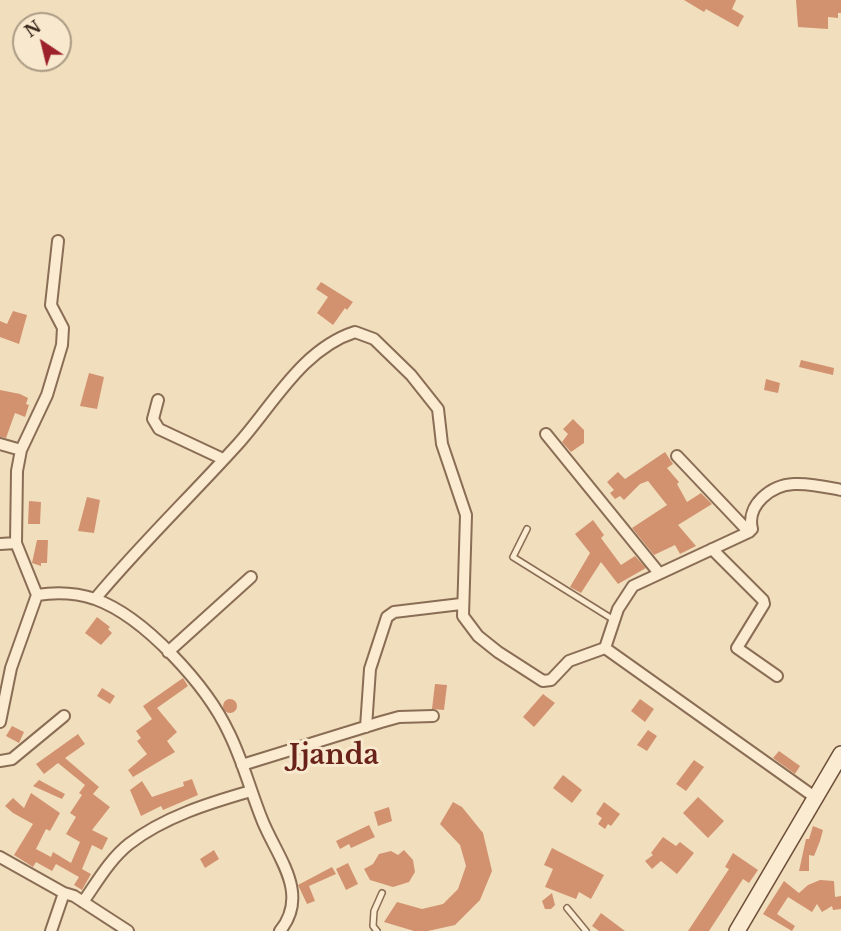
<!DOCTYPE html>
<style>
body{margin:0}
#map{position:relative;width:841px;height:931px;overflow:hidden;background:#f1debd;font-family:"Libre Baskerville",serif}
canvas{display:block}
.north{position:absolute;left:12px;top:12px;width:60px;height:60px;box-sizing:border-box;background:#f8e8cd;border:2px solid #ab9b86;border-radius:50%;rotate:325deg;font-size:16px;font-weight:700;line-height:24px;text-align:center;color:#38271b}
.north::after{content:'';display:block;margin:auto;width:21px;height:27px;background:#9d212b;clip-path:polygon(50% 0,100% 100%,50% 72%,0 100%)}
</style>
<div id="map">
<canvas width="841" height="931"></canvas>
<div class="north">N</div>
</div>
<script>
const context = document.querySelector('canvas').getContext('2d');
context.lineJoin = 'round';
function fillPath(path, color) { context.fillStyle = color; context.fill(path, 'evenodd'); }
function strokePath(path, color, width, dash) { context.strokeStyle = color; context.lineWidth = width; context.lineCap = dash ? 'butt' : 'round'; context.setLineDash(dash || []); context.stroke(path); }
function write(font, color, halo, rows, align = 'center') {
  context.font = font + ' "Libre Baskerville",serif'; context.lineWidth = 6; context.setLineDash([]); context.textBaseline = 'middle'; context.strokeStyle = halo; context.fillStyle = color; for (const [text, x, y, turn = 0] of rows) {
    context.save(); context.translate(x, y); context.rotate((+turn || 0) * Math.PI / 180); context.textAlign = isNaN(turn) ? turn : align; if (halo) context.strokeText(text, 0, 0); context.fillText(text, 0, 0); context.restore();
  }
}
fillPath(new Path2D(`
 M684,0H736L732,9L744,16L738,27L706,9L704,12Z
 M796,0H841V13H838V18L828,17V29L798,27Z
 M321,282L353,302L347,310L345,308L333,325L317,313L328,297L316,289Z
 M13,311L27,315L19,344L0,337V321L7,324Z
 M801,360L834,368L833,375L799,367Z
 M89,373L104,377L97,409L80,406Z
 M766,379L780,383L778,393L764,390Z
 M0,390L20,394L28,398L26,404L29,405L25,417L15,413L6,438L0,437Z
 M573,419L584,430V443L571,452L562,442L568,434L563,429Z
 M665,452L673,464L667,468L679,482L677,484L687,502L701,493L712,504L678,525L696,546L680,554L675,545L654,555L632,528L667,505L648,481L640,484L624,500L620,496L615,499L610,493L614,490L607,482L618,472L625,479Z
 M87,497L100,500L94,533L78,531Z
 M29,501L41,502L40,524H28Z
 M593,520L604,535L601,538L621,565L635,556L646,568L618,584L601,562L581,593L570,587L590,553L575,534Z
 M37,540H48L47,563H41V566L32,563Z
 M97,617L110,627L108,629L112,633L101,645L85,633Z
 M183,678L188,686L157,708L177,732L167,741L175,752L133,777L128,770L147,754L137,741L141,738L136,731L152,719L143,706Z
 M435,684L447,685L444,710L432,709Z
 M102,688L115,696L110,704L97,696Z
 M543,694L555,703L534,727L523,717Z
 M640,699L654,709L645,722L631,711Z
 M223 706a7 7 0 1 1 14 0a7 7 0 1 1-14 0Z
 M12,726L24,732L19,743L6,736Z
 M648,730L657,736L647,751L637,745Z
 M78,734L85,744L65,758L99,787L93,794L110,807L92,830L108,838L102,850L92,845L82,869L91,874L82,890L74,885L79,877L56,864L52,871L36,862L33,867L14,855L33,824L13,813L5,806L13,798L24,808L31,793L60,813L50,831L46,829L36,849L51,857L53,852L71,863L80,842L66,834L76,817L70,813L82,795L79,793L85,785L58,763L44,774L36,764Z
 M779,751L800,766L795,774L773,758Z
 M694,760L704,767L686,791L676,784Z
 M563,775L582,790L572,803L553,788Z
 M192,779L198,795L163,810L161,806L141,816L130,790L142,781L152,797L184,786L183,782Z
 M39,780L65,794L62,799L33,786Z
 M698,797L724,821L708,838L683,813Z
 M453,802L462,807L483,833L492,871L480,900L455,925L428,931H414L384,922L397,902L422,909L443,904L458,889L466,866L460,845L440,824Z
 M604,802L620,814L611,826L608,824L605,829L598,824L602,818L596,814Z
 M389,807L392,821L378,826L374,812Z
 M369,825L375,837L351,848L349,844L340,849L336,841Z
 M813,826L823,830L820,841L814,856L809,855V871H799L806,839H809Z
 M663,837L676,846L680,842L694,853L677,874L661,861L652,869L645,861L653,855L651,853Z
 M552,848L604,875L591,899L579,892L576,899L545,887L553,869L544,865Z
 M214,850L219,859L205,868L200,859Z
 M404,850L413,860L415,872L409,882L393,887L370,880L364,869L373,864L379,854L391,851L398,855Z
 M733,853L758,870L749,883L743,879L709,931H688L729,869L725,867Z
 M348,863L358,884L346,890L336,869Z
 M332,867L336,874L309,886L315,901L307,904L298,885Z
 M820,880L834,881L835,897L841,896V909L833,910L832,906L822,912L817,904L812,912L788,897L777,914L795,926L792,931L763,914L784,881L799,893L808,885Z
 M552,893L555,905L551,909H545L542,901Z
 M601,913L625,931H599L592,926Z`), '#d29270');
const lane = new Path2D(`
 M527,529L513,557L614,620
 M567,908L586,931
 M377,931L373,926L374,911L382,893`);
const street = new Path2D(`
 M158,400L153,419L159,429L223,459
 M546,434L659,573
 M0,444L21,450
 M677,456L749,532
 M0,544L16,543
 M712,549L763,600L764,604L737,648L777,676
 M37,595L16,543L17,471L21,450L47,395L62,345L63,328L51,305L58,241
 M95,599C140,545 191,496 238,444C273,405 302,349 355,332L374,339L411,375L438,409L442,444L466,515L463,616L478,636L498,652L543,681L551,680L569,661L605,648L618,609L633,586L749,532L752,529C746,505 771,485 794,484C810,483 826,487 841,490
 M605,648L816,798
 M168,652L251,577
 M0,722L11,668L37,595C56,592 77,593 95,599C145,617 207,686 229,733C243,761 251,793 263,822C278,858 310,894 280,931
 M366,727L370,669L387,617L394,612L461,604
 M0,761L12,759L64,716
 M242,765L381,722L399,717L433,716
 M0,857L64,893L74,896L128,931
 M83,902C97,882 110,859 129,844C164,817 209,803 251,791
 M51,931L64,893`);
const secondary = new Path2D(`
 M737,931L841,754`);
strokePath(lane, '#8a6d55', 8);
strokePath(street, '#8a6d55', 14);
strokePath(secondary, '#6c4e39', 18);
strokePath(lane, '#fbebd1', 5);
strokePath(street, '#fbebd1', 10);
strokePath(secondary, '#fbebd1', 15);
write('bold 27px', '#682217', '#f8e8cd', [
 ["Jjanda",334,756]
]);
</script>
